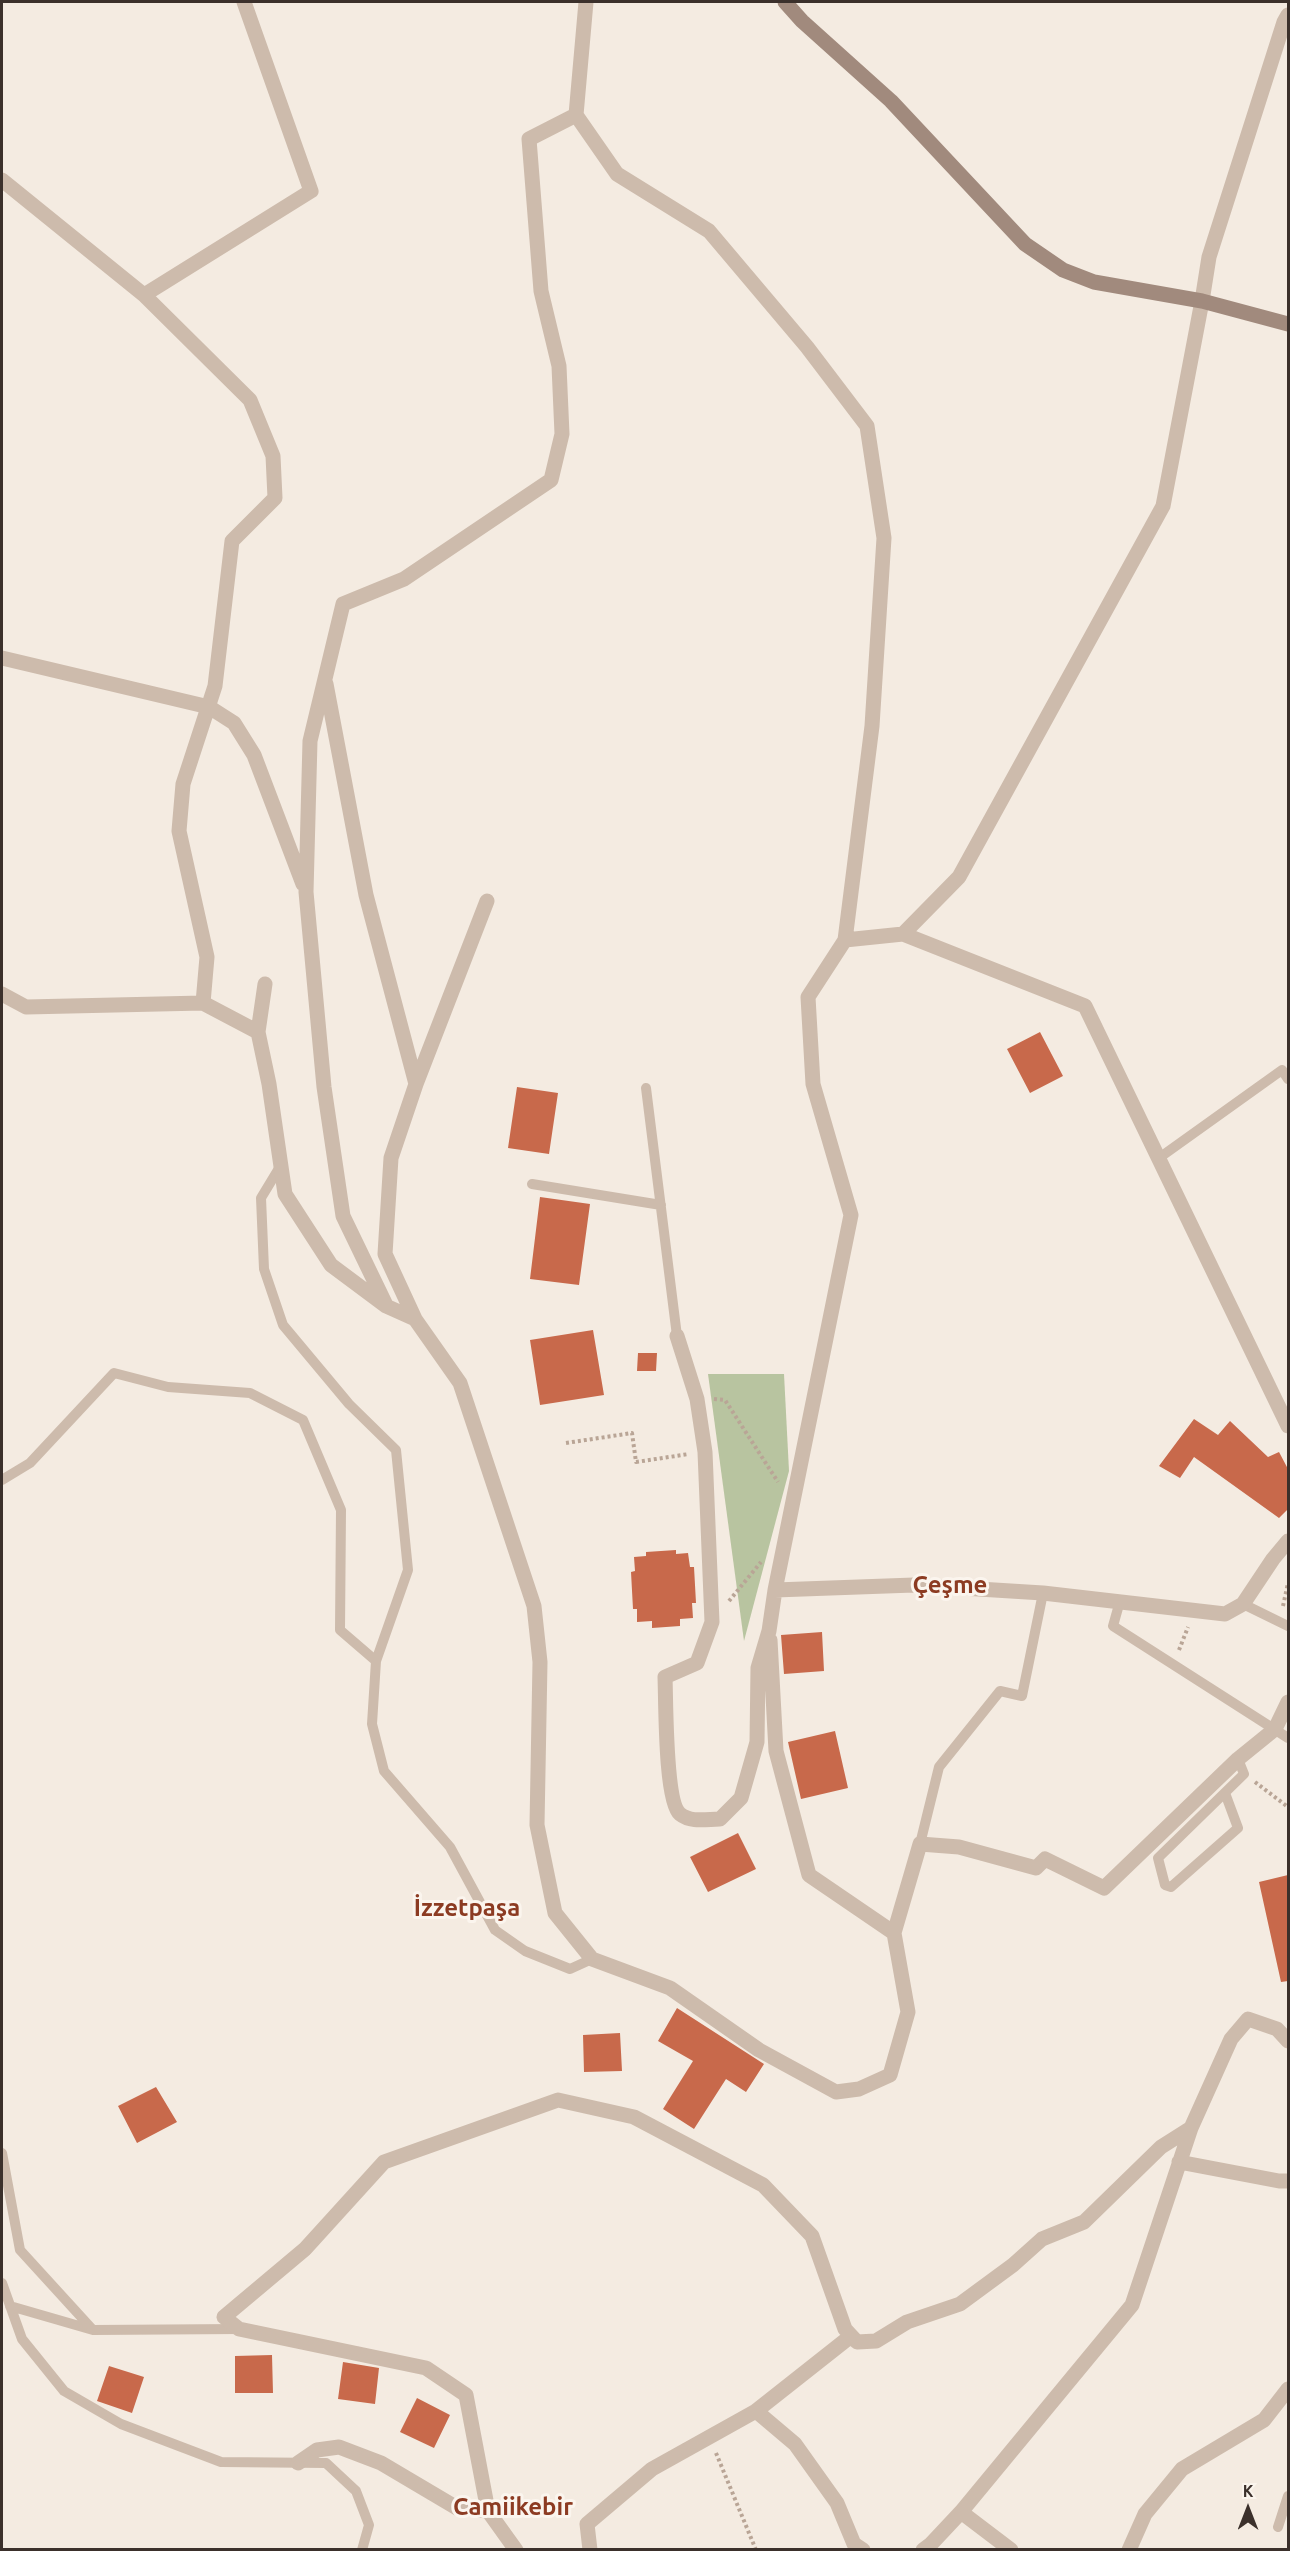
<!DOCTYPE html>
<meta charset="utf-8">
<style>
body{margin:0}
#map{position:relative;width:1290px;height:2551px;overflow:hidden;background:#f4ebe1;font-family:Ubuntu,sans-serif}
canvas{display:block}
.frame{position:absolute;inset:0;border:3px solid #3b302b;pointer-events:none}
.north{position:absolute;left:1218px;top:2479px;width:60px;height:60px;-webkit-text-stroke:4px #fbf5ee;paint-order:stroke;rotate:0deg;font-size:16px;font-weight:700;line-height:24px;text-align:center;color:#3b302b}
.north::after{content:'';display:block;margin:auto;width:21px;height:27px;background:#3b302b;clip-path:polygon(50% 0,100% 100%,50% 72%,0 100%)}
</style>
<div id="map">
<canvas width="1290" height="2551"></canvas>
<div class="frame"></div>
<div class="north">K</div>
</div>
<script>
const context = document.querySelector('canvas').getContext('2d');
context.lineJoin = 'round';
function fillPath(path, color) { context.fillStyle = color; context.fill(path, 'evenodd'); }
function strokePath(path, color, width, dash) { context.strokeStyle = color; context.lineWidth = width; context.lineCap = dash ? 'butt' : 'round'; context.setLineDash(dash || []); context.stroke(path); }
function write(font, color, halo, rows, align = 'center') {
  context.font = font + ' Ubuntu,sans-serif'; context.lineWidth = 6; context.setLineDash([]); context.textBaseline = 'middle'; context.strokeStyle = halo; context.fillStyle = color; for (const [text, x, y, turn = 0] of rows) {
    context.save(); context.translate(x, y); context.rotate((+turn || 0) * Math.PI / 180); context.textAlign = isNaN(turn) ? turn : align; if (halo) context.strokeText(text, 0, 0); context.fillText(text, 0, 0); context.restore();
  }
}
fillPath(new Path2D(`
 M708,1374H784L789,1471L744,1641Z`), '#b8c4a0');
fillPath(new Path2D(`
 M1040,1032L1063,1076L1030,1093L1007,1049Z
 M517,1087L558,1093L549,1154L508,1148Z
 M540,1197L590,1204L579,1285L530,1279Z
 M593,1330L604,1395L540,1405L530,1340Z
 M638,1353H657L656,1371H637Z
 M1194,1419L1218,1435L1230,1421L1268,1457L1279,1452L1288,1469V1509L1279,1518L1194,1457L1180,1478L1159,1466Z
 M676,1550V1554L688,1553L690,1567H694L696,1603H692L693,1618L680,1619V1626L652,1628V1621L637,1622V1609H633L631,1572L635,1571L634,1557L646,1556V1552Z
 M822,1632L824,1671L784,1674L781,1635Z
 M835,1731L848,1788L801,1799L788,1742Z
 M738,1833L756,1869L708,1892L690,1857Z
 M1288,1875V1981L1281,1982L1259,1882Z
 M677,2008L764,2064L746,2092L726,2079L694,2129L663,2109L693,2061L658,2041Z
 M620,2033L622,2071L584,2072L583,2035Z
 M156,2087L177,2122L137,2143L118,2106Z
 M272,2355L273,2393H235V2356Z
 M343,2362L379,2368L375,2404L338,2399Z
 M109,2366L144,2377L132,2413L97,2401Z
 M417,2398L450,2415L434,2448L400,2432Z`), '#c8694b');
strokePath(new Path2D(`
 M714,1399L725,1400L778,1482
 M566,1443L632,1433L636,1462L689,1454
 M729,1601L761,1562
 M1283,1606L1288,1583
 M1179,1650L1188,1627
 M1255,1782L1288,1807
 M716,2453L756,2550`), '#b9a596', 4, [3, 3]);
strokePath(new Path2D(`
 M646,1088L677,1336
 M1159,1158L1282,1070L1288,1079
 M281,1165L261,1198L264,1269L283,1325L349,1404L396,1450L408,1570L376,1661L372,1724L384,1771L450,1847L495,1930L525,1951L570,1969L592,1959
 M532,1184L661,1205
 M2,1480L30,1463L114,1373L168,1387L250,1393L303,1420L341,1510L340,1630L376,1661
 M1120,1601L1113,1626L1288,1738
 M1243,1604L1288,1626
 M1225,1793L1238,1828L1171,1887L1165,1885L1158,1858L1244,1774L1238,1759
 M920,1844L939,1767L1000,1691L1022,1696L1043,1593
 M2,2153L20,2250L93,2330
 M2,2283L22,2339L64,2391L121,2424L221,2462L326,2463L356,2491L369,2525L362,2550
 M10,2306L93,2330L239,2329
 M1278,2527L1288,2496`), '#cdbbac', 10);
strokePath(new Path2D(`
 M586,2L576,115L617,174L709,231L807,347L867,426L884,538L872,726L845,940
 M2,180L144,295L250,400L273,456L275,498L232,541L215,686L183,784L179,831L207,957L203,1003
 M144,295L311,191L244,2
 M2,658L209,707L234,723L254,755L303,884
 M326,684L366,895L416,1084
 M903,934L1085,1006L1288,1426
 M265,984L258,1032L269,1084L285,1194L331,1265L386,1306L415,1319L460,1383L534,1606L540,1662L537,1825L555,1913L592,1959L670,1988L759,2050L836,2092L859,2089L890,2075L908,2012L894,1933L920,1844L959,1847L1036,1868L1045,1859L1104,1888L1238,1759L1275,1729L1288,1702
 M2,994L26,1007L203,1003L258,1032
 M385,1303L343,1216L324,1087L306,892L310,741L343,604L404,579L551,480L562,434L559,366L541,291L529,139L576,115
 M415,1319L385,1254L391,1158L416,1084L487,901
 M677,1336L697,1399L705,1452L712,1622L697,1663L665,1677C666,1700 665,1802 680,1814C691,1823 707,1819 720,1819L741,1798L757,1742L758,1668L769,1631L775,1590L914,1585L1043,1593L1225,1614L1243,1604L1273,1559L1288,1541
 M775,1590L851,1215L813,1084L808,997L845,940L903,934L959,877L1163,506L1202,301
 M770,1640L776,1751L809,1875L894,1933
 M1179,2162L1279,2181H1288
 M756,2411L851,2336
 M298,2463L317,2450L339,2447L381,2463L457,2508L488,2511
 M961,2512L1011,2550
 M516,2550L488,2511L466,2395L426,2368L239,2329L224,2317L305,2249L384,2162L558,2100L634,2117L763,2185L812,2236L845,2329L857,2342L876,2341L907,2322L960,2304L1013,2265L1042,2239L1084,2222L1161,2147L1191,2128
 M590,2550L587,2524L652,2469L756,2411L795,2444L837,2503L854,2544L863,2550
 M923,2550L931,2544L961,2512L1132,2305L1191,2128L1231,2039L1248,2019L1277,2029L1288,2041
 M1129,2550L1145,2514L1182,2469L1264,2420L1288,2389`), '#cdbbac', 15);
strokePath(new Path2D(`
 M1202,301L1209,257L1284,22L1288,15`), '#cdbbac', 15);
strokePath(new Path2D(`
 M785,2L802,21L891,101L1025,244L1063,270L1094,282L1202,301L1288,324`), '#a18a7d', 15);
write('bold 24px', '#8c3b22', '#fbf5ee', [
 ["Çeşme",950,1585],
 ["İzzetpaşa",467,1908],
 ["Camiikebir",513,2507]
]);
</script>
